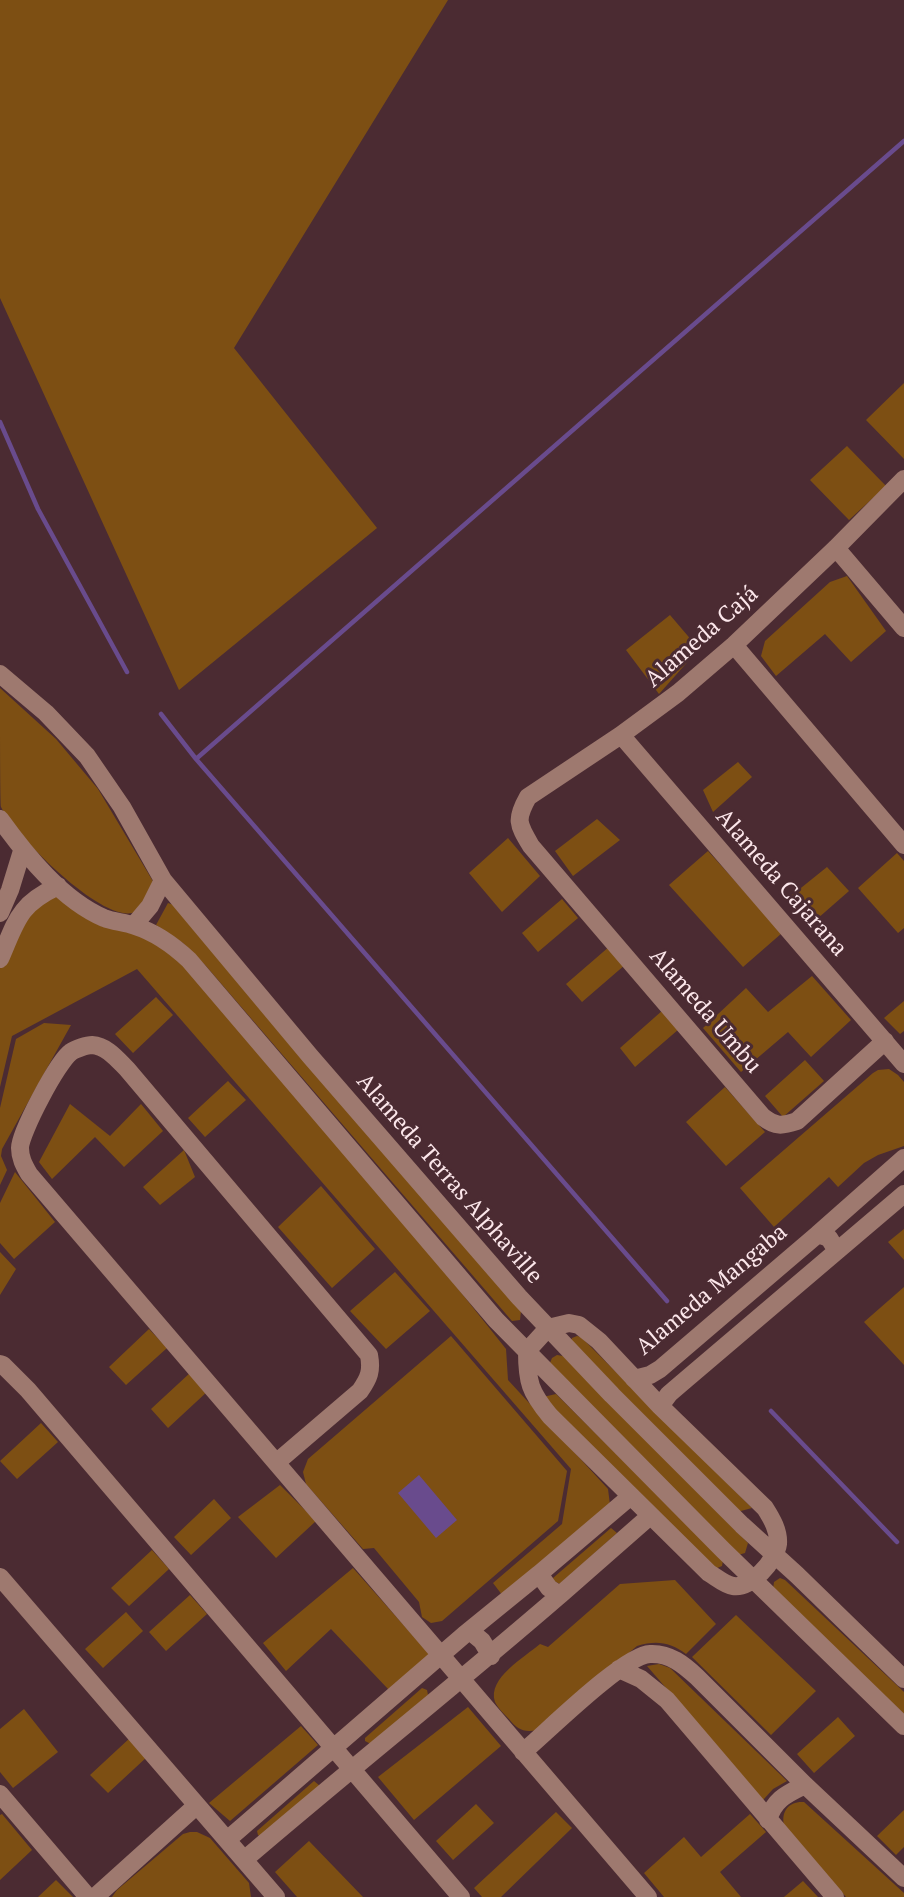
<!DOCTYPE html>
<meta charset="utf-8">
<style>
body{margin:0}
canvas{display:block;background:#4b2b32}
</style>
<canvas width="904" height="1897"></canvas>
<script>
const context = document.querySelector('canvas').getContext('2d');
context.lineJoin = 'round';
function fillPath(path, color) { context.fillStyle = color; context.fill(path, 'evenodd'); }
function strokePath(path, color, width, dash) { context.strokeStyle = color; context.lineWidth = width; context.lineCap = dash ? 'butt' : 'round'; context.setLineDash(dash || []); context.stroke(path); }
function write(font, color, halo, rows, align = 'center') {
  context.font = font + ' "PT Serif",serif'; context.lineWidth = 6; context.setLineDash([]); context.textBaseline = 'middle'; context.strokeStyle = halo; context.fillStyle = color; for (const [text, x, y, turn = 0] of rows) {
    context.save(); context.translate(x, y); context.rotate((+turn || 0) * Math.PI / 180); context.textAlign = isNaN(turn) ? turn : align; if (halo) context.strokeText(text, 0, 0); context.fillText(text, 0, 0); context.restore();
  }
}
fillPath(new Path2D(`
 M0,0H448L234,348L377,528L179,690L0,298Z
 M904,383V459L866,420Z
 M847,446L886,486L849,520L810,480Z
 M847,576L886,631L851,662L825,634L776,676L761,656L765,641L830,582Z
 M670,615L699,649L659,694L626,650Z
 M0,688L56,739L98,789L154,883C149,892 142,910 132,913C99,920 15,835 1,807C0,796 0,707 0,688Z
 M738,762L752,777L713,812L703,790Z
 M597,819L620,840L573,876L555,851Z
 M508,838L540,876L502,912L469,873Z
 M708,851L782,933L743,967L669,885Z
 M897,853L904,861V928L898,933L858,888Z
 M827,867L849,891L809,926L786,900Z
 M58,886L168,941L307,1099L506,1349L508,1380L608,1489L610,1505L506,1600L493,1583L562,1524L571,1469L137,969L12,1036L0,1087V959L18,918Z
 M562,899L578,918L538,952L522,933Z
 M168,903L174,905L521,1311L520,1320L512,1321L206,966L183,943L156,925Z
 M610,946L626,964L582,1002L566,984Z
 M812,976L851,1020L811,1057L788,1032L741,1072L703,1028L746,988L768,1012Z
 M156,997L173,1015L133,1053L115,1034Z
 M904,1001V1031L900,1034L884,1018Z
 M663,1010L679,1029L635,1067L620,1048Z
 M44,1023L71,1025L2,1149L1,1156L7,1170L0,1185V1108L16,1039Z
 M805,1060L824,1081L783,1117L765,1096Z
 M889,1069L898,1075L904,1082V1146L878,1155L864,1163L838,1187L829,1177L774,1227L740,1188L873,1073L878,1070Z
 M228,1081L246,1100L205,1137L188,1118Z
 M725,1087L765,1132L726,1166L686,1122Z
 M70,1104L110,1136L141,1104L163,1131L124,1167L95,1137L52,1179L39,1162Z
 M184,1150L195,1177L160,1205L143,1187Z
 M15,1172L55,1222L14,1259L0,1243V1203Z
 M321,1186L375,1249L332,1288L278,1227Z
 M904,1229V1260L888,1242Z
 M0,1252L16,1269L0,1295Z
 M395,1272L430,1311L386,1349L350,1311Z
 M904,1287V1365L864,1322Z
 M149,1329L167,1348L126,1385L109,1367Z
 M451,1336L567,1471L558,1521L442,1621L431,1623L422,1617L419,1602L374,1548L363,1549L306,1484L303,1472L308,1459Z
 M577,1336L581,1337L752,1508L737,1512L571,1342L572,1338Z
 M557,1355L563,1356L748,1543L745,1553L738,1555L550,1363L552,1358Z
 M191,1372L209,1390L168,1428L151,1409Z
 M556,1394L723,1560L722,1566L715,1569L543,1397Z
 M41,1423L58,1442L17,1479L0,1461Z
 M280,1485L316,1521L276,1558L238,1517Z
 M214,1499L231,1518L191,1555L174,1537Z
 M611,1528L617,1533L560,1584L554,1581L553,1578Z
 M152,1550L169,1569L129,1606L111,1588Z
 M353,1568L431,1656L389,1690L331,1629L286,1671L263,1643Z
 M780,1578L785,1580L904,1692V1714L773,1589L774,1582Z
 M675,1580L716,1624L686,1654C670,1642 656,1640 637,1646L537,1730C524,1733 517,1729 509,1719C504,1714 498,1708 495,1702C487,1678 525,1657 540,1644L548,1647L620,1584Z
 M190,1595L207,1614L166,1651L149,1632Z
 M126,1612L143,1631L103,1668L85,1649Z
 M736,1615L816,1691L771,1735L692,1657Z
 M659,1664L670,1668L787,1781L773,1789L763,1800L647,1666Z
 M422,1688L427,1690L428,1695L371,1744L365,1741V1738Z
 M468,1707L501,1746L414,1820L378,1777Z
 M24,1709L58,1752L13,1788L0,1772V1729Z
 M838,1717L855,1736L814,1773L797,1754Z
 M301,1726L318,1745L230,1821L209,1803Z
 M131,1737L148,1756L108,1793L90,1775Z
 M314,1781L320,1786L261,1837L258,1835L257,1831Z
 M804,1802L904,1893V1897H846L784,1825C781,1811 789,1801 804,1802Z
 M476,1804L494,1823L453,1860L436,1841Z
 M904,1810V1847L896,1855L877,1836Z
 M556,1812L572,1828L501,1897H482L474,1888Z
 M2,1814L32,1850L0,1880V1815Z
 M750,1814L766,1832L720,1872L741,1897H664L644,1873L684,1837L701,1857Z
 M190,1832H197L210,1838L249,1883L251,1897H112L117,1890L183,1834Z
 M309,1841L363,1897H297L275,1872Z
 M56,1880L73,1897H38Z
 M803,1881L818,1897H784Z`), '#7d4f13');
fillPath(new Path2D(`
 M419,1475L457,1520L436,1538L398,1493Z`), '#694b8d');
strokePath(new Path2D(`
 M0,422L38,509L127,672
 M161,714L196,759L667,1301
 M196,759L904,141
 M771,1411L897,1542`), '#694b8d', 4.5);
strokePath(new Path2D(`
 M836,548L904,628
 M734,645L904,845
 M0,674L46,713L87,756L122,807L163,880L310,1056L519,1297L612,1395L742,1525L797,1575L904,1679
 M621,735L904,1064
 M0,819C26,855 62,900 104,918C114,922 125,922 135,926C157,933 173,945 189,960L496,1320L723,1550L904,1726
 M0,913L10,890L22,851
 M134,925L150,906L163,880
 M0,959C17,920 18,905 58,886
 M885,1041L797,1121C782,1126 776,1127 763,1117L531,846C518,824 515,820 528,797L621,735L678,693L734,645L836,548L904,479
 M818,1234L904,1158
 M837,1251L904,1194
 M569,1323L579,1325L599,1341L660,1406L765,1508C772,1519 779,1531 778,1544C776,1560 751,1589 733,1586C725,1585 716,1577 709,1573L550,1416C530,1392 527,1382 527,1351L548,1328Z
 M0,1364L3,1365L28,1390L461,1897
 M634,1379L650,1375L660,1369L818,1234L829,1238L837,1251L683,1382L669,1394L660,1406
 M277,1462L360,1391C369,1378 372,1371 369,1355L127,1069C117,1059 107,1046 92,1045C87,1045 75,1049 71,1052C58,1061 20,1133 20,1148C20,1158 24,1165 29,1174L648,1897
 M631,1496L539,1574L549,1588L560,1595L650,1516
 M0,1577L276,1897
 M470,1631L482,1641L491,1656
 M619,1669L641,1679L667,1700L835,1897
 M523,1752C547,1732 624,1655 650,1654C670,1653 684,1665 697,1677L805,1785L904,1878
 M0,1794L88,1897
 M768,1820C774,1799 787,1794 805,1785
 M227,1840L464,1635L539,1574
 M244,1860C349,1770 456,1685 560,1595
 M95,1897L196,1806`), '#9e796f', 18);
write('23px', '#fce7eb', '#4b2b32', [
 ["Alameda Cajá",702,637,-41],
 ["Alameda Cajarana",781,883,49],
 ["Alameda Umbu",705,1011,49],
 ["Alameda Terras Alphaville",449,1179,49],
 ["Alameda Mangaba",712,1290,-40]
]);
</script>
